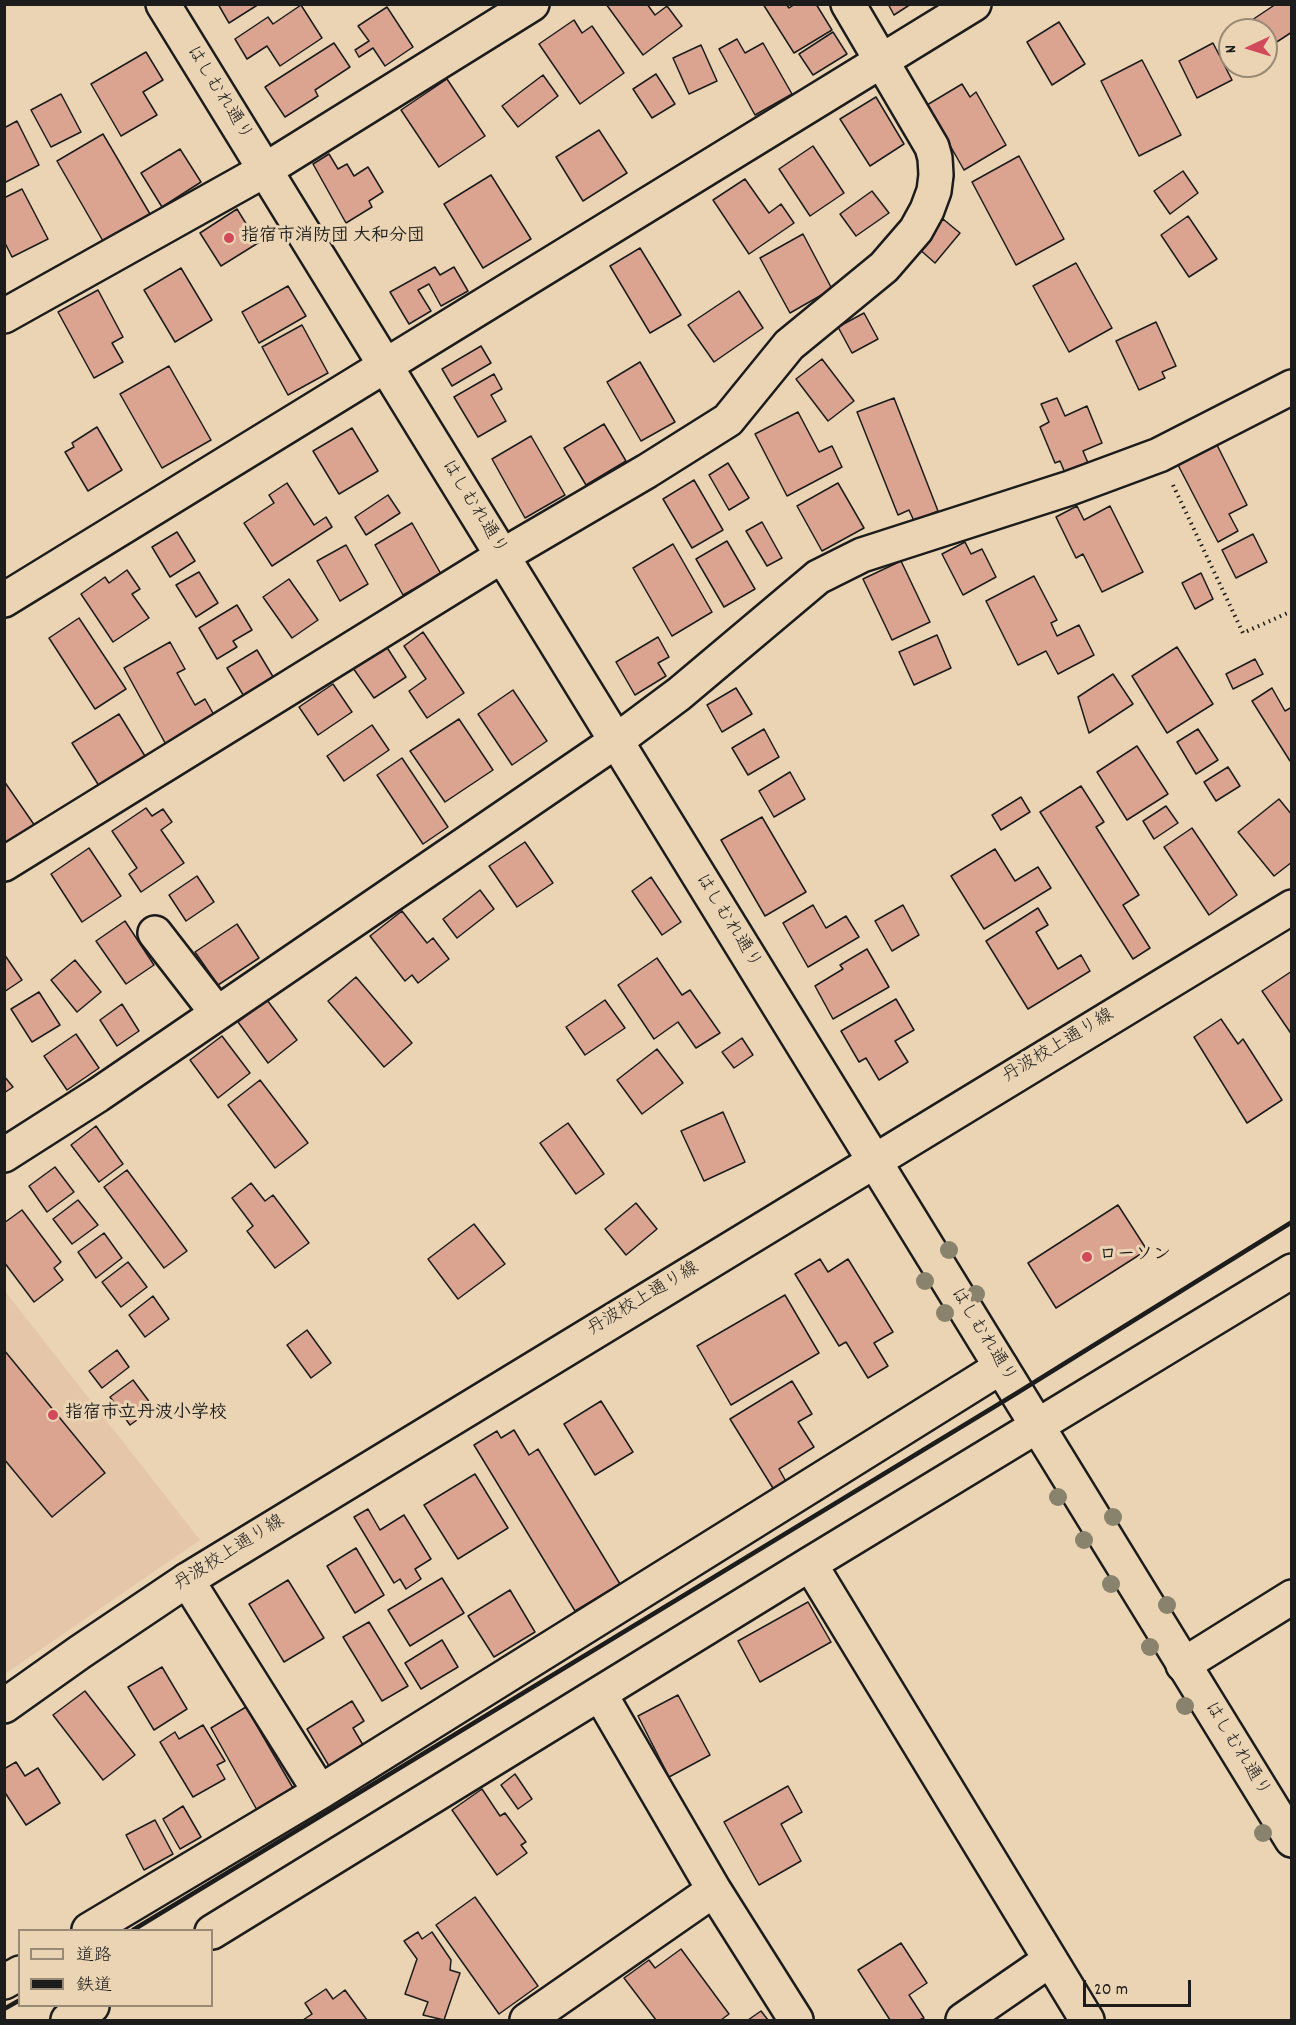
<!DOCTYPE html>
<meta charset="utf-8">
<style>
body{margin:0}
#map{position:relative;width:1296px;height:2025px;overflow:hidden;background:#ead4b3;font-family:Dekko,"Klee One",sans-serif}
canvas{display:block}
.frame{position:absolute;inset:0;border:6px solid #1c1c1c;pointer-events:none}
.legend{position:absolute;left:18px;top:1929px;width:195px;height:78px;box-sizing:border-box;background:#ead4b3;border:2px solid #988a77;margin:0;padding:8px 10px;list-style:none;font-size:18px;color:#1c1c1c}
.legend li{display:flex;align-items:center;gap:12px;height:30px}
.legend b{width:30px;border:2px solid #988a77}
.north{position:absolute;left:1218px;top:18px;width:60px;height:60px;box-sizing:border-box;background:#ead4b3;border:2px solid #988a77;border-radius:50%;rotate:266deg;font-size:16px;font-weight:700;line-height:24px;text-align:center;color:#1c1c1c}
.north::after{content:'';display:block;margin:auto;width:21px;height:27px;background:#d1495b;clip-path:polygon(50% 0,100% 100%,50% 72%,0 100%)}
.scale{position:absolute;left:1083px;top:1980px;width:108px;height:27px;box-sizing:border-box;border:3px solid #1c1c1c;border-top:0;padding-left:8px;font-size:18px;line-height:21px;white-space:nowrap;color:#1c1c1c;-webkit-text-stroke:4px #ead4b3;paint-order:stroke}
</style>
<div id="map">
<canvas width="1296" height="2025"></canvas>
<div class="frame"></div>
<ul class="legend">
<li><b style="height:8px;background:#ead4b3"></b>道路</li>
<li><b style="height:8px;background:#1c1c1c"></b>鉄道</li>
</ul>
<div class="north">N</div>
<div class="scale">20 m</div>
</div>
<script>
const context = document.querySelector('canvas').getContext('2d');
context.lineJoin = 'round';
function fillPath(path, color) { context.fillStyle = color; context.fill(path, 'evenodd'); }
function strokePath(path, color, width, dash) { context.strokeStyle = color; context.lineWidth = width; context.lineCap = dash ? 'butt' : 'round'; context.setLineDash(dash || []); context.stroke(path); }
function write(font, color, halo, rows, align = 'center') {
  context.font = font + ' Dekko,"Klee One",sans-serif'; context.lineWidth = 6; context.setLineDash([]); context.textBaseline = 'middle'; context.strokeStyle = halo; context.fillStyle = color; for (const [text, x, y, turn = 0] of rows) {
    context.save(); context.translate(x, y); context.rotate((+turn || 0) * Math.PI / 180); context.textAlign = isNaN(turn) ? turn : align; if (halo) context.strokeText(text, 0, 0); context.fillText(text, 0, 0); context.restore();
  }
}
fillPath(new Path2D(`
 M4,1290L200,1540L5,1674H4Z`), '#e5c6a9');
const building = new Path2D(`
 M218,4H259L229,23Z
 M606,4H647L655,15L667,6L682,26L643,55Z
 M763,4H786L789,8L795,4H816L832,30L794,53Z
 M888,4H911L894,15Z
 M1276,4H1292V32L1266,49V30H1237Z
 M301,5L322,38L280,66L267,46L247,59L235,39L268,17L273,24Z
 M387,7L413,47L385,66L373,48L359,57L355,50L369,41L358,26Z
 M574,20L582,33L592,26L624,73L580,104L539,44Z
 M1059,22L1085,64L1052,85L1027,42Z
 M833,32L847,54L813,75L799,54Z
 M737,39L745,53L763,43L792,94L755,115L719,49Z
 M334,43L350,67L315,90L318,96L285,117L265,87Z
 M1213,43L1232,80L1197,98L1179,61Z
 M701,45L717,81L689,94L673,58Z
 M146,52L163,80L143,92L157,115L121,136L91,84Z
 M1142,60L1181,135L1139,156L1101,81Z
 M656,74L675,104L652,118L633,89Z
 M543,75L558,96L518,127L502,106Z
 M447,79L485,136L439,167L401,110Z
 M962,84L970,97L976,92L1006,145L964,170L927,105Z
 M61,94L81,132L51,147L31,110Z
 M876,97L904,144L870,166L840,119Z
 M17,121L39,165L4,183V128Z
 M599,130L627,173L583,201L556,157Z
 M103,134L150,214L103,241L57,161Z
 M813,146L844,193L810,216L779,169Z
 M180,149L201,182L162,207L141,173Z
 M329,154L338,169L347,164L354,176L368,167L383,192L369,201L372,207L346,223L313,164Z
 M1019,156L1064,239L1016,265L972,182Z
 M1183,171L1198,193L1170,214L1154,191Z
 M491,175L531,239L483,268L444,204Z
 M745,179L769,213L781,204L794,223L749,254L713,200Z
 M22,189L48,239L12,257L4,241V198Z
 M872,191L889,213L856,236L840,214Z
 M237,209L258,243L221,266L200,233Z
 M1188,216L1217,259L1189,277L1161,235Z
 M943,219L960,233L935,263L918,248Z
 M803,234L832,289L790,313L760,258Z
 M640,248L681,315L650,333L610,266Z
 M1076,263L1112,328L1069,352L1033,286Z
 M435,267L440,275L454,267L468,291L441,306L429,284L418,290L431,311L409,324L390,292Z
 M181,268L212,320L175,342L144,290Z
 M288,286L306,316L259,343L242,312Z
 M98,290L123,337L112,343L123,362L94,378L58,312Z
 M739,291L763,328L714,362L688,325Z
 M864,313L878,339L852,353L838,327Z
 M1156,322L1176,366L1162,372L1165,378L1139,390L1116,341Z
 M302,325L328,373L288,395L262,347Z
 M481,346L491,363L452,386L442,369Z
 M822,359L854,401L828,421L796,379Z
 M640,362L675,422L641,441L607,382Z
 M169,366L211,440L162,468L120,394Z
 M494,374L502,389L491,395L506,421L478,437L454,397Z
 M894,398L938,511L914,521L909,510L898,515L857,412Z
 M1057,398L1065,416L1087,406L1102,443L1083,451L1088,463L1065,473L1060,461L1055,463L1040,427L1049,422L1041,404Z
 M798,412L819,452L832,446L842,467L787,496L755,434Z
 M604,424L626,461L586,485L564,448Z
 M97,427L122,470L88,491L65,452L74,447L72,443Z
 M352,428L378,471L339,494L313,451Z
 M531,436L565,495L525,518L492,459Z
 M1217,445L1247,505L1229,514L1238,531L1218,542L1178,465Z
 M728,463L749,498L729,510L709,475Z
 M694,480L723,530L692,548L663,499Z
 M287,483L314,525L326,517L332,527L272,566L244,523L274,503L269,495Z
 M838,483L864,528L822,551L797,506Z
 M388,495L400,513L366,535L355,517Z
 M1077,506L1084,520L1110,506L1143,572L1102,592L1083,554L1076,558L1056,517Z
 M762,522L782,558L767,566L746,531Z
 M412,523L441,574L403,595L375,545Z
 M177,532L195,561L170,577L152,547Z
 M1253,534L1267,562L1236,578L1222,550Z
 M727,541L755,589L724,607L696,559Z
 M965,542L971,554L982,549L996,577L963,595L942,554Z
 M673,544L712,612L672,636L633,568Z
 M346,545L368,584L340,601L317,561Z
 M901,561L930,622L892,640L863,579Z
 M127,570L140,589L132,594L149,618L113,642L81,594L105,577L109,583Z
 M199,572L218,603L196,617L176,585Z
 M1201,573L1213,599L1195,609L1182,583Z
 M1034,576L1057,620L1051,623L1057,636L1079,625L1094,655L1058,674L1046,651L1018,665L986,601Z
 M289,579L318,620L292,638L263,597Z
 M237,605L252,630L233,641L237,647L217,659L199,628Z
 M79,618L126,689L95,709L49,638Z
 M423,632L464,693L427,718L409,691L426,679L404,646Z
 M937,635L951,668L914,685L899,652Z
 M658,637L669,657L658,663L666,676L635,695L616,662Z
 M170,642L185,669L177,673L195,705L205,699L218,722L169,750L124,668Z
 M386,646L406,677L374,698L353,668Z
 M1177,647L1213,704L1167,733L1132,676Z
 M257,650L275,680L245,698L227,668Z
 M1255,659L1263,674L1233,689L1226,674Z
 M1113,674L1133,704L1089,733L1078,697Z
 M333,684L352,712L318,735L299,707Z
 M736,688L752,714L722,732L707,705Z
 M1272,688L1285,711L1292,707V760L1290,761L1252,701Z
 M513,690L547,741L512,765L478,714Z
 M119,714L148,761L101,789L72,743Z
 M459,719L493,770L445,802L410,751Z
 M372,725L389,750L344,781L327,756Z
 M764,729L779,757L748,775L732,748Z
 M1198,729L1218,760L1196,774L1177,742Z
 M1137,746L1168,794L1127,820L1097,772Z
 M402,758L448,827L423,844L377,775Z
 M1228,767L1240,786L1216,801L1204,782Z
 M790,772L805,799L774,817L759,791Z
 M4,781L35,826L4,846Z
 M1081,786L1104,822L1096,827L1139,895L1123,905L1150,948L1133,959L1040,812Z
 M1021,797L1030,812L1001,830L992,815Z
 M1279,799L1292,815V862L1274,876L1238,832Z
 M1166,806L1178,823L1154,839L1143,821Z
 M146,808L152,816L163,809L172,822L161,830L184,863L141,892L129,874L137,868L112,831Z
 M762,817L806,892L765,916L721,840Z
 M1192,828L1237,895L1209,915L1164,847Z
 M525,842L553,883L517,907L489,866Z
 M89,848L121,896L82,922L51,874Z
 M995,849L1015,881L1038,867L1051,888L984,929L951,876Z
 M197,876L214,902L186,921L169,895Z
 M651,877L681,922L662,935L632,891Z
 M480,890L494,909L457,938L443,919Z
 M813,905L826,928L846,916L859,937L808,967L783,923Z
 M903,905L919,935L892,951L875,921Z
 M1038,908L1048,925L1036,932L1058,969L1081,955L1090,971L1028,1009L986,941Z
 M402,911L427,943L433,938L449,959L418,983L412,975L405,981L370,936Z
 M125,921L154,965L126,984L96,941Z
 M237,924L259,958L218,985L195,952Z
 M867,949L889,987L833,1019L815,986L843,969L840,965Z
 M4,954L22,980L4,992Z
 M657,958L682,995L690,990L720,1033L696,1048L678,1022L654,1039L618,985Z
 M75,960L101,992L77,1012L51,980Z
 M1292,971V1035L1262,991Z
 M356,977L412,1043L384,1067L328,1001Z
 M39,992L60,1025L32,1042L11,1009Z
 M896,999L914,1030L895,1041L908,1062L879,1080L866,1058L859,1062L841,1031Z
 M267,1000L297,1040L268,1063L238,1022Z
 M605,1000L625,1028L585,1055L566,1027Z
 M122,1004L139,1031L117,1046L100,1020Z
 M1221,1019L1238,1044L1243,1039L1282,1100L1247,1123L1194,1037Z
 M76,1034L99,1068L67,1090L44,1056Z
 M222,1036L250,1073L218,1098L190,1060Z
 M742,1038L753,1055L734,1068L722,1052Z
 M657,1049L683,1083L642,1114L617,1080Z
 M4,1076L13,1087L4,1093Z
 M260,1080L308,1143L275,1168L228,1105Z
 M723,1112L745,1162L704,1181L681,1131Z
 M568,1123L604,1174L576,1194L540,1143Z
 M96,1126L123,1164L99,1182L71,1145Z
 M55,1167L74,1192L47,1212L29,1186Z
 M127,1170L187,1251L164,1268L104,1187Z
 M251,1183L265,1201L273,1195L309,1243L275,1268L247,1231L253,1226L232,1198Z
 M78,1200L98,1225L72,1244L53,1219Z
 M636,1203L657,1229L626,1255L605,1229Z
 M1118,1205L1147,1250L1056,1308L1028,1263Z
 M22,1210L61,1262L54,1268L63,1280L34,1302L4,1262V1223Z
 M474,1224L505,1264L458,1299L428,1259Z
 M104,1233L122,1258L96,1278L78,1252Z
 M820,1259L828,1272L848,1259L893,1332L874,1343L888,1366L868,1378L846,1342L839,1346L795,1274Z
 M128,1262L147,1287L121,1307L102,1282Z
 M785,1295L819,1353L731,1405L697,1346Z
 M153,1296L169,1319L145,1337L129,1315Z
 M307,1330L331,1363L311,1378L287,1345Z
 M4,1350L105,1473L52,1517L4,1459Z
 M117,1350L129,1367L102,1388L89,1371Z
 M133,1380L154,1408L130,1425L110,1397Z
 M792,1381L812,1414L798,1422L814,1447L779,1469L788,1485L776,1493L730,1419Z
 M601,1401L633,1452L595,1475L564,1424Z
 M514,1430L529,1455L538,1449L620,1584L575,1611L474,1445L497,1431L501,1438Z
 M475,1474L508,1528L458,1559L424,1505Z
 M368,1509L380,1530L404,1515L431,1559L415,1569L421,1579L406,1589L400,1579L394,1583L354,1517Z
 M356,1548L384,1595L355,1613L327,1566Z
 M442,1578L464,1613L410,1646L388,1610Z
 M288,1580L324,1638L284,1662L249,1604Z
 M510,1590L535,1632L494,1657L468,1616Z
 M808,1602L831,1642L760,1682L738,1641Z
 M369,1622L408,1686L382,1701L343,1637Z
 M442,1640L458,1667L421,1689L405,1663Z
 M162,1667L187,1709L154,1730L128,1687Z
 M85,1691L135,1755L103,1780L53,1715Z
 M678,1695L710,1755L669,1777L638,1716Z
 M352,1701L364,1721L353,1728L363,1745L329,1766L307,1729Z
 M246,1707L293,1788L257,1810L211,1728Z
 M203,1725L225,1761L217,1765L225,1779L193,1797L160,1742L175,1732L179,1739Z
 M16,1762L25,1776L38,1768L60,1803L26,1825L4,1791V1769Z
 M515,1774L532,1799L518,1809L501,1785Z
 M788,1786L802,1812L781,1824L801,1861L759,1885L724,1822Z
 M482,1789L500,1816L505,1813L526,1842L521,1845L527,1853L497,1875L452,1810Z
 M183,1806L201,1837L180,1849L163,1819Z
 M155,1820L173,1854L144,1870L126,1835Z
 M475,1897L538,1986L499,2014L436,1925Z
 M418,1932L422,1939L432,1932L451,1960L450,1970L460,1973L444,2020L423,2015L428,2002L405,1994L417,1959L404,1941Z
 M901,1943L927,1983L909,1995L924,2018L919,2020H890L858,1970Z
 M681,1949L729,2014L721,2020H656L624,1978L649,1960L655,1968Z
 M326,1989L333,1999L345,1990L367,2020H303L312,2014L305,2003Z
 M761,2011L768,2020H748Z`);
fillPath(building, '#daa491');
strokePath(building, '#1c1c1c', 1.5);
const minor = new Path2D(`
 M4,316L265,170L532,4
 M4,600L974,4
 M4,864L502,556L647,471L728,420L789,345L884,267L916,230L927,210L934,191L936,175L935,158L932,147L848,4
 M155,933L217,1013
 M4,1155L98,1095L616,741L679,694L818,577L862,555L1070,488L1159,455L1292,387
 M810,1564L1087,2020
 M187,1580L320,1792
 M1183,1665L1292,1597
 M600,1694L714,1890L796,2020
 M89,1930L320,1792L1001,1367
 M212,1932L810,1564L1292,1271
 M4,1982L20,1973
 M68,2020L92,2006
 M527,2020L714,1890
 M963,2020L1050,1960`);
const tertiary = new Path2D(`
 M163,4L1292,1840
 M4,1706L80,1652L187,1580L1292,907`);
strokePath(minor, '#1c1c1c', 38);
strokePath(tertiary, '#1c1c1c', 38);
strokePath(new Path2D(`
 M1173,485L1243,633L1292,611`), '#1c1c1c', 4, [1.5, 4.5]);
strokePath(minor, '#ead4b3', 33);
strokePath(tertiary, '#ead4b3', 33);
strokePath(new Path2D(`
 M133,1930L1017,1393L1292,1222
 M4,2009L20,2000`), '#1c1c1c', 4.5);
context.fillStyle = '#89836d';
for (const [x, y] of [
 [949,1250],
 [925,1281],
 [976,1294],
 [945,1313],
 [1058,1497],
 [1113,1517],
 [1084,1540],
 [1111,1584],
 [1167,1605],
 [1150,1647],
 [1185,1706],
 [1263,1833]
]) { context.beginPath(); context.arc(x, y, 9, 0, 2 * Math.PI); context.fill(); }
for (const [x, y, r, color] of [
 [229,238,6,"#d1495b"],
 [1087,1257,6,"#d1495b"],
 [53,1415,6,"#d1495b"]
]) { const dot = new Path2D(); dot.arc(x, y, r, 0, 2 * Math.PI); context.fillStyle = color; context.fill(dot); strokePath(dot, '#ead4b3', 2); }
write('18px', '#1c1c1c', '#ead4b3', [
 ["はしむれ通り",218,94,58],
 ["はしむれ通り",473,508,58],
 ["はしむれ通り",727,922,58],
 ["丹波校上通り線",1059,1047,-31],
 ["丹波校上通り線",644,1300,-31],
 ["はしむれ通り",982,1336,58],
 ["丹波校上通り線",230,1554,-32],
 ["はしむれ通り",1236,1750,58]
]);
write('bold 18px', '#1c1c1c', '#ead4b3', [
 ["指宿市消防団 大和分団",241,238],
 ["ローソン",1099,1257],
 ["指宿市立丹波小学校",65,1415]
], 'left');
</script>
